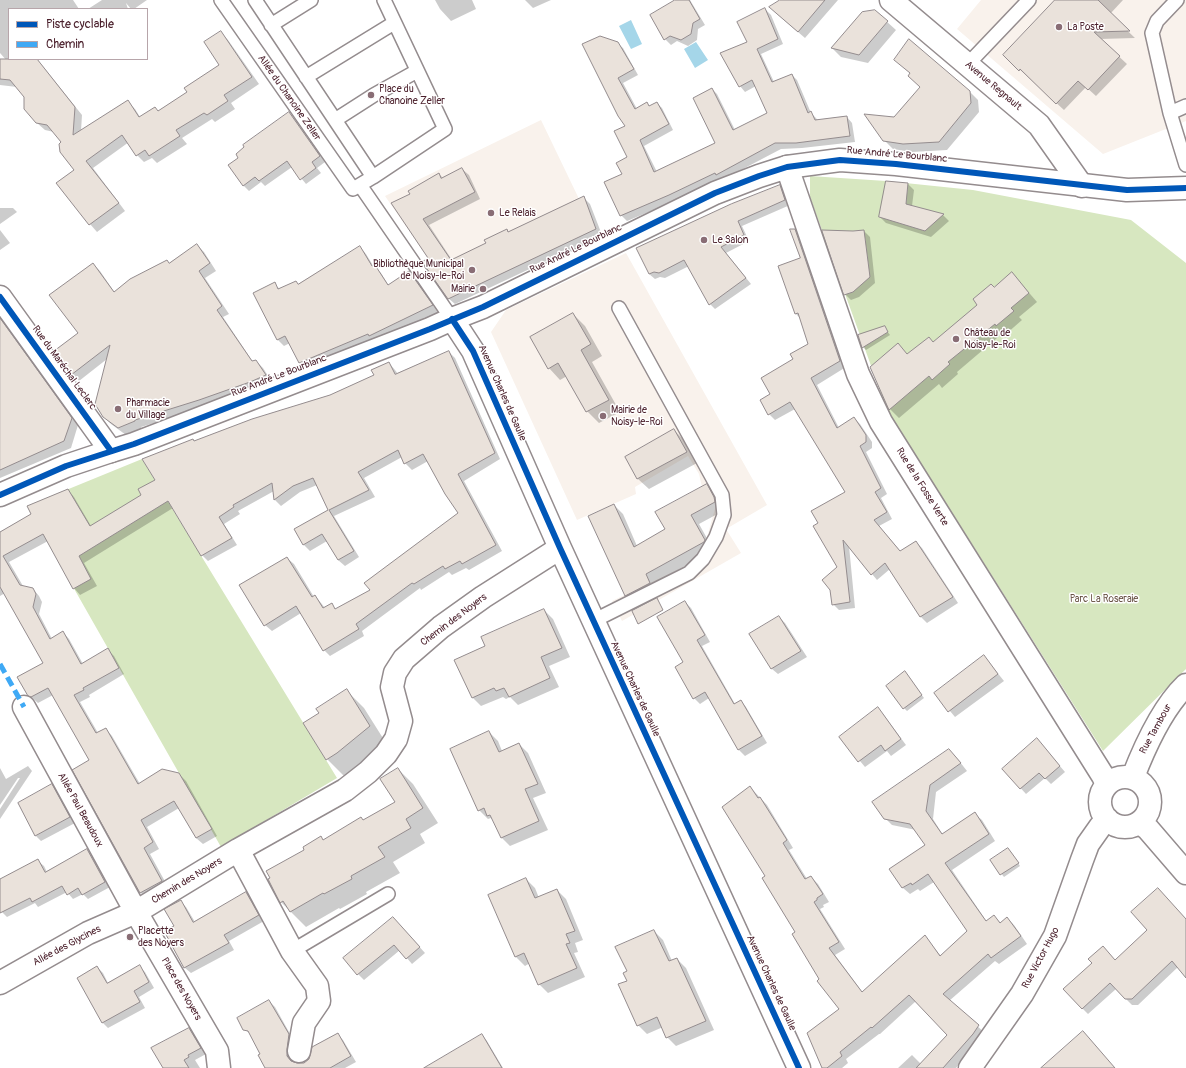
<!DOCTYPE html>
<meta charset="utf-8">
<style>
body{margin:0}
#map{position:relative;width:1186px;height:1068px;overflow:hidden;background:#fff;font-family:Pangolin,sans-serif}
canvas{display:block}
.legend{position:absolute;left:8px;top:8px;width:140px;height:52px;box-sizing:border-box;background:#fff;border:1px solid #b7a5aa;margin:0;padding:5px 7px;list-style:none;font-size:12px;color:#4a1f2b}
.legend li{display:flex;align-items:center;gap:8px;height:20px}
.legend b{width:20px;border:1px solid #b7a5aa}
</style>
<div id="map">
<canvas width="1186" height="1068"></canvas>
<ul class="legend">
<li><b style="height:5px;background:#0057b8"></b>Piste cyclable</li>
<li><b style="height:5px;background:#3fa9f5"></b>Chemin</li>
</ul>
</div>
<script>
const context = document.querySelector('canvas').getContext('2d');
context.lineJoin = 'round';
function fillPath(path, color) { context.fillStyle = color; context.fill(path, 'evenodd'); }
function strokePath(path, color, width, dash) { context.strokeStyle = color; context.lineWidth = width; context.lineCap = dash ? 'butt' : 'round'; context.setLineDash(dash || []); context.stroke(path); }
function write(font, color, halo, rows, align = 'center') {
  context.font = font + ' Pangolin,sans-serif'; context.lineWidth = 3; context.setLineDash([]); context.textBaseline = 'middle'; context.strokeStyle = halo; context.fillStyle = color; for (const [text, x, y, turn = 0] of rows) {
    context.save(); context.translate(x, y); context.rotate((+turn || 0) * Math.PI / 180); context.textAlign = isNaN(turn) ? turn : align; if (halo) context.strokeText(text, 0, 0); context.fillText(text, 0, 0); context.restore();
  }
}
fillPath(new Path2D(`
 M981,0H1186V121L1103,154L957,29Z
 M541,120L594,230L454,296L385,196Z
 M626,253L767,505L726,529L741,553L622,621L612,601L696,561L706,541L717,501L708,484L702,487L699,474L688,456L635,487L636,494L577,520L491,332L506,310Z`), '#f9f2ec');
fillPath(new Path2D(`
 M810,176L886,181L973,190L1131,220L1186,263V669L1103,751L887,410L810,197Z
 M142,459L337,778L221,847L27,506Z`), '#d7e7c0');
fillPath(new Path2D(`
 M631,20L642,44L631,49L619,26Z
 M696,42L708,60L695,68L684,49Z`), '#a5d6e9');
fillPath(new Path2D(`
 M0,0H73L79,9H9V59H37L82,115L81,131L128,102L135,109L140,117L158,111L188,92L221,65L220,32L228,40L259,84L231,103L235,109L215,122L212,119L182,138L187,144L157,163L152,158L144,162L137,155L129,142L93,168L125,211L97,232L90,224L75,170L63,143L54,132L45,130L37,123L25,97L17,87L0,85V67L7,61L0,53Z
 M102,0H147L134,9H131L126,3L128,9H88Z
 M435,0H472L476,9L451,21L440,9Z
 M525,0H551L533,8Z
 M677,0H690L705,25L698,29L697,40L688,46L677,41L671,45L665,39Z
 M781,0H838L805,38L777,14Z
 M1057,0H1123L1110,14L1135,38L1100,39L1127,64L1096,96L1086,87L1064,110L1004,55Z
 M765,9L771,15L783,44L761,54L774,82L792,75L797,80L811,113L816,118L818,121L847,117L852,123L855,142L802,148L781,149L722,180L720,178L675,201L627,221L621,215L623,174L629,158L626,126L584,44L617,43L623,48L638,75L623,83L637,109L647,103L650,107L657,103L662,108L673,130L644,146L657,172L716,143L712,89L717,94L735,130L768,113L756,86L745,92L740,86L748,43Z
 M875,11L896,30L868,63L841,57L832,48Z
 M904,68L970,92L978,100L979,112L947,150L912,152L893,149L884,140L894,118L921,87L910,73Z
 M289,113L294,118L325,162L317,168L321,173L306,184L292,167L265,186L261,182L249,191L243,185L240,158Z
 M462,169L469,175L480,199L429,225L452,260L487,244L507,230L509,233L583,197L590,204L602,235L455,304L448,298L429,258L411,194L439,174L443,178Z
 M887,182L908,184L914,190L912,206L943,215L949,221L931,237L886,223L880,217Z
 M780,186L785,191L790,205L742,226L749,241L726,253L751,284L715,309L710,304L689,266L665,278L660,277L655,279L649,274Z
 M0,208H13L17,212L0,224Z
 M0,230L10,243L0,250Z
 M795,230L801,236L846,367L817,385L839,428L854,418L860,424L872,442V448L866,452L887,494L881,498L892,519L879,526L901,552L916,542L922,548L958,603L927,623L921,617L890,569L877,580L849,546L855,608L839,610L833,604L839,568L819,523L847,492L795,409L775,420L769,414L771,394L794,359L810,344L801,319L796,314L779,267L802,259Z
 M864,231L870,237L875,283L859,297L851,300L845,294Z
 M197,245L204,252L216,271L205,278L229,314L223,317L253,362L256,361L263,368L272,382L206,407L141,427L142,429L126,435L111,424L104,417L107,359L79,381L72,374L93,264L100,271L115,293L170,264Z
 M360,247L366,254L374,267L381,273L389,286L409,272L416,279L439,312L376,342L306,369L300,362L290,343L284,346L277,339L274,284L280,289L298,285Z
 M1012,273L1037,302L1019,317L1022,320L1006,334L1004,332L957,372L958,374L942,388L939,384L899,418L890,409L871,368L908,355L933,343L979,305L994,288Z
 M573,314L585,326L602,356L592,362L620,412L599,423L587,411L567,376L560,380L549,368Z
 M0,319L78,425L71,448L0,478Z
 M884,327L890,335L866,350L863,347Z
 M449,352L455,358L500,459L464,481L502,551L469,570L466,568L452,575L449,572L421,590L420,588L362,631L364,636L330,656L324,650L301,613L272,631L265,625L287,558L294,564L314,597L315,596L321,603L325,608L331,605L337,610L371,591L459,513L428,461L412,470L405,463L402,457L364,478L375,497L334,516L359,557L345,566L338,560L327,541L310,551L304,545L295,530L329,510L317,485L300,492L281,506L275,500L274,491L238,511L240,514L224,524L237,545L208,561L202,555L173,508L84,563L97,586L80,595L74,588L48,541L9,562L23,586L33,589L39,596L42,602L39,614L52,639L63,632L69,639L83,664L108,650L114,656L124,674L89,695L90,697L80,702L98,733L106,729L112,736L140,784L179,774L186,781L217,836L203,844L196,838L179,808L147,827L159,849L150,854L168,887L147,899L141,893L74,770L90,761L53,695L38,703L29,695L44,664L5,593L0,596V532L33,514L68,490L74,497L91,526L143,495L194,442L330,396L375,376L389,363L395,370L398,374Z
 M674,430L685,441L697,463L649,489L638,479L626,458Z
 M707,485L715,494L723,511L699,524L713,549L712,551L654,583L658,592L635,604L626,595L614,505L623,514L637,546L666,529Z
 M685,602L691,608L710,642L702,646L735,704L741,701L746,707L767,743L745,756L739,750L709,698L700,704L694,698L684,663Z
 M544,610L553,619L570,657L549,666L559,687L518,705L510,697L506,699L503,697L481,706L473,698L486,647Z
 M779,617L785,623L807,657L778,674L772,669L751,635Z
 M984,656L1004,681L955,717L935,693Z
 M907,675L924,698L907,711L904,708Z
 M347,691L364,708L386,743L354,770L344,776L327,759L320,713Z
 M883,714L906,745L891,756L887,751L865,767L840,737Z
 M489,732L498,741L502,751L519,744L528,753L546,793L533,798L548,830L510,846L501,837L495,822L491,818L488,819L479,810Z
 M1042,745L1065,772L1051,784L1045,778L1026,794L1003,769Z
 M956,757L967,771L936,792L933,819L943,835L975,814L982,820L995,841L952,870L987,922L994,917L1001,923L1007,918L1014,925L1027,944L999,964L995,961L949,1001L985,1033L980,1041L956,1068H898L912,1055L921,1064L948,1035L916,1001L880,1034H879L846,1059L848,1063L842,1068H824L840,1009L821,979L767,876L750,787L767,805L793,848L789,850L807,879L811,877L818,884L829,902L823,905L824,907L820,909L845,949L835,955L863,993L925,937L941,956L968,931L934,882L920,891L918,889L910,894L903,888L891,869L927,845L916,830L892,825L885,818Z
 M28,766L32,771L0,819V809L20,778H18L0,805V768L6,779Z
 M398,769L413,784L438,823L420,834L425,843L393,862L400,873L366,892L367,894L340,909L339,908L306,927L281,902L323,841L396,803Z
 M52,785L57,791L75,823L41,841L36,836Z
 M87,850L92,855L110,887L88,899L83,894L73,899L67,892L38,907L35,903L7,917L2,912L0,908V880L38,861L44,866L47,872Z
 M1011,852L1020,866L1004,877L991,861Z
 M526,879L535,888L539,898L557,890L566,899L583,940L575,943L578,952L574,953L585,977L548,993L539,984L530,963L525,966L516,957L489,895Z
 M246,893L252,899L264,921L229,941L234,950L191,973L185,968L165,932L175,926L180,901L186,907L195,922Z
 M1186,920V976L1178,967L1138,1005H1132L1116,989L1088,1014L1082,1008L1115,961Z
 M399,924L425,953L412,964L400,950L364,980L358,974Z
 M654,931L663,940L672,961L677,959L686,968L714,1030L676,1046L667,1037L663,1027L647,1034L638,1025L628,981V971Z
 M97,967L103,973L108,983L140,967L145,972L154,988L139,997L145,1008L108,1028L102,1022Z
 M269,1001L275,1007L294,1041L292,1055L293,1062L297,1064H304L338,1035L343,1040L356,1062L345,1068H266L262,1055L252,1035L244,1029Z
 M189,1029L195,1035L206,1054L195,1060L200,1068H164Z
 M482,1035L487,1041L503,1068H427Z`), '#0003');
const building = new Path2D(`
 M675,0H689L700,19L693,23L691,34L681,40L670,36L664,40L650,15Z
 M780,0H825L798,32L769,7Z
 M1055,0H1098L1130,31L1094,32L1120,56L1088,90L1078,81L1056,104L1020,69L1019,71L1003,55Z
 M765,8L778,39L757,49L772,82L792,74L808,113L811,111L815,120L847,116L850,136L796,143H775L716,175L715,173L669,195L620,216L604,182L622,174L616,163L627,157L614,131L625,126L618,116L582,44L600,36L618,42L634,69L618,78L635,109L647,102L649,106L657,102L662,111L669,124L640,140L654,172L715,143L693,98L712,88L733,130L767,113L752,80L739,87L720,53L747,42L737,22Z
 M875,10L888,21L859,55L831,48L862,12Z
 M221,31L252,77L224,95L228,101L207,115L204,113L176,130L180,136L149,156L145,150L136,156L122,135L86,161L119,203L89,225L56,183L74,170L60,152L59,144L61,142L47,125L36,123L24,109V97L10,80L0,79V59H37L75,107L73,135L128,100L139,117L155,107L158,111L187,92L184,88L219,65L204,42Z
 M909,39L970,91L971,103L939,142L903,144L883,141L864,114L894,117L920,87L908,76L910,73L894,60Z
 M289,112L320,156L312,162L316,168L300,180L287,161L259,181L255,177L243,186L228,165L238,158L236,154L244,147L243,145Z
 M462,168L475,192L423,219L451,260L486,243L484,240L507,229L508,232L584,196L596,229L448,299L422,262L428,258L391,203L410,194L408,191L439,173L441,178Z
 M886,181L908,183L906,204L944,214L925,231L879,217Z
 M780,185L785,200L738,221L744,235L721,247L746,278L709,305L684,260L659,273L654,272L649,274L636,248L731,204Z
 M790,229H795L840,361L811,378L837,428L854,417L866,435V442L860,446L881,488L875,492L887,512L874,520L900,551L916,541L953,597L920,617L885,563L871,575L843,540L850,602L832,605L830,590L822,580L837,567L813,526L818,523L811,511L845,492L790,402L768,415L760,400L770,394L761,378L793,359L790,354L808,344L798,313L795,314L778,266L800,258Z
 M822,230L853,231L864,230L870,277L853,292L844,295Z
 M197,244L210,263L199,271L222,306L217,310L252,361L256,360L266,375L250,382L199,400L135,420V421L118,428L103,417L95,404L110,345L71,375L54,351L78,333L49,295L93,263L114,292L130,279L167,260L169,263Z
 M360,246L372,266L375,265L388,285L409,271L433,305L369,336L368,334L299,363L285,336L277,340L253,293L275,282L278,289L296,281L298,284Z
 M1012,272L1029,293L1011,308L1014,311L996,326L995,324L948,362L950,364L932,380L929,376L889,410L870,367L898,343L907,354L929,337L933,342L977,305L973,299L991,284L994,287Z
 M573,313L591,344L581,350L609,400L586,412L558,363L548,369L530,337Z
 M0,318L72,418L64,441L0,470Z
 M885,326L888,332L862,348L858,335Z
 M449,351L495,453L458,474L496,545L462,564L460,561L445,569L443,566L414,584L412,583L356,624L359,629L323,651L296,606L264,626L239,585L287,557L312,597L315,595L323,608L332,603L335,609L370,590L364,583L458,513L445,494L423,454L404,464L398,450L358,472L369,490L329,510L354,551L338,560L322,534L303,545L294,529L328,510L313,478L293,486L274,500L272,483L233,505L234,507L219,517L232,538L201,556L168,501L79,556L91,579L73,589L43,534L3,556L20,585L33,588L36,594L33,607L50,639L63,631L81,664L108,648L119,668L83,688L84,690L74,695L96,733L106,728L138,784L162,769L179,773L212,829L196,838L174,801L141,820L153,842L144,848L162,881L140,893L72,770L89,760L48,688L31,697L28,696L17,677L43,663L0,587V532L31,514L27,506L68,489L90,526L141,495L138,489L155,480L142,459L193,439L194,441L252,419L330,395L374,375L371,370L389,362L395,374Z
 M674,429L687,452L637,479L625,457Z
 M707,484L714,497L715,502L691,515L705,540L704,542L646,574L650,583L625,596L588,516L614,504L634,547L665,529L655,512Z
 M657,598L663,610L638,624L632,611Z
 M685,601L705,635L697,640L734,704L741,700L762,736L738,750L705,692L693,699L675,667L683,662L657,617Z
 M544,609L562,648L541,657L550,678L509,697L504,688L496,691L494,688L472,698L454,660L485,646L481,637Z
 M779,616L801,651L771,669L749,634Z
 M984,655L998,674L948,712L934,693Z
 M905,671L922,695L903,709L886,686Z
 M347,689L370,726L337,753L326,760L303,723L319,713L316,709Z
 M878,707L901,739L885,751L881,745L858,762L839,737Z
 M489,731L499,752L519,743L538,784L525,789L539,821L501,838L490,815L487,816L484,808L478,811L450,749Z
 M1037,738L1060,766L1045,779L1039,773L1020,789L1002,769Z
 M949,749L961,763L930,785L926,811L942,834L975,812L989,834L945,863L986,921L994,915L1000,923L1007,917L1021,936L991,958L988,954L943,994L979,1025L973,1034L943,1068H916L947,1035L909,995L872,1028L871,1027L840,1052L842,1056L827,1068H822L807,1033L839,1009L817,981L819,979L792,934L795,932L762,878L765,876L722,807L750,786L758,798L760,797L787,840L783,843L805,879L811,876L823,894L817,898V900L814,902L839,942L829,948L862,992L925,935L940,956L967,931L928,874L912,885L911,883L902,888L889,869L925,845L910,824L884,819L872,802Z
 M398,768L423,808L406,819L411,828L378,847L385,857L351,876L352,879L324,894L323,893L290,912L283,901L280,903L268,879L270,878L266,871L304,850L303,847L321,836L323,840L361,817L363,820L395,802L380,779Z
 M52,784L70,817L35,836L18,803Z
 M1008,848L1019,863L1000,875L990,860Z
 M87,849L105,882L82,895L78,888L67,895L62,886L32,902L30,898L0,913V879L38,859L45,872Z
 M526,878L535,898L557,889L575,931L566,934L570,943L566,944L577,968L538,985L524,953L515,957L488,895Z
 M1158,888L1186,919V978L1172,961L1132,999H1125L1110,983L1082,1009L1063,989L1092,963L1088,959L1103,946L1115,960L1147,930L1131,912Z
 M246,892L259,915L224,935L229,943L184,968L164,931L174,926L164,909L181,900L193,922Z
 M393,917L420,947L406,959L394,945L357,975L343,958Z
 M654,930L669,961L677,958L706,1021L666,1038L657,1017L637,1026L618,984L627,981L623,973L627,971L615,947Z
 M140,965L149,982L134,991L140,1002L102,1023L77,978L97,966L107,983Z
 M269,1000L289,1034L287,1049V1056L291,1061L297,1063H304L309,1059L312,1047L338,1033L351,1056L330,1068H265L258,1055L260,1054L248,1031L243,1030L237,1018Z
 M189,1028L201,1048L188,1055L189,1057L184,1060L189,1068H163L151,1048Z
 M1083,1031L1115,1068H1041Z
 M482,1034L502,1068H424Z`);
fillPath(building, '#eae2db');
strokePath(building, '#948c8e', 1);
const service = new Path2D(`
 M221,0L353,189L373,177L255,0
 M1177,0L1157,21L1152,33L1170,113L1186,165
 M271,25L311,0
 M968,64L1029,0
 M306,77L394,23
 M1170,113L1186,106
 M335,120L374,95L417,71
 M373,177L445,129L384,0
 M360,185L452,319
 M593,621L689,573L703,559L716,537L724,515L722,495L619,308
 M292,951L388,894`);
const minor = new Path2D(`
 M891,0L1039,125L1082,186
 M787,167L858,374L881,422L1103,776L1107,784
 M0,297L111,451L134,444L430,329L452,319L473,351L560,548L799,1068
 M24,707L136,912L217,1051L219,1068
 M1100 802a25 25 0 1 1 50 0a25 25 0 1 1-50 0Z
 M1133,777C1145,746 1162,708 1186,685
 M1140,823L1148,829L1186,873
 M238,850L292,951L317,986L319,1001L304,1023L299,1051
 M0,983L88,933L136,912L238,850L345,790L368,772L386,754L396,739L401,721L392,687L395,673L404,659L441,627L483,597L560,548
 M970,1068L1022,994L1055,936L1082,860L1088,844L1100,827L1107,819`);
const tertiary = new Path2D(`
 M452,319L483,307L715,193L759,176L787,167L840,160L896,164L1127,190L1186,188
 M0,495L66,466L111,451`);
strokePath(service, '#948c8e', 16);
strokePath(minor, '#948c8e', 25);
strokePath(tertiary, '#948c8e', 25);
strokePath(service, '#fff', 13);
strokePath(minor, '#fff', 22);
strokePath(tertiary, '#fff', 22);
strokePath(new Path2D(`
 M0,664L24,707`), '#3fa9f5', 5, [10, 5]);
strokePath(new Path2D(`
 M0,297L111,451
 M452,319L473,351L560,548L799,1068
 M0,495L66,466L134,444L430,329L483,307L715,193L759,176L787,167L840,160L896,164L1127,190L1186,188`), '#0057b8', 6);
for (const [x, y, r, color] of [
 [1059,27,4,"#896d75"],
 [371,95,4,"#896d75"],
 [491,213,4,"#896d75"],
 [704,240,4,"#896d75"],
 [472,270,4,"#896d75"],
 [483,289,4,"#896d75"],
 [956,339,4,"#896d75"],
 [118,409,4,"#896d75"],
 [603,416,4,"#896d75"],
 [130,937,4,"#896d75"]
]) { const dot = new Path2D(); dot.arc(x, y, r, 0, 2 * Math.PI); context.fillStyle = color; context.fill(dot); strokePath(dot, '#fff', 1.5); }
write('10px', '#4a1f2b', '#fff', [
 ["La Poste",1067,27],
 ["Place du",379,89],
 ["Chanoine Zeller",379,101],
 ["Le Relais",499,213],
 ["Le Salon",712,240],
 ["Bibliothèque Municipal",464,264,"right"],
 ["de Noisy-le-Roi",464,276,"right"],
 ["Mairie",475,289,"right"],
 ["Château de",964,333],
 ["Noisy-le-Roi",964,345],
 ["Pharmacie",126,403],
 ["du Village",126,415],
 ["Mairie de",611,410],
 ["Noisy-le-Roi",611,422],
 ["Placette",138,931],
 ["des Noyers",138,943]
], 'left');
write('10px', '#4a1f2b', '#fff', [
 ["Avenue Regnault",993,86,40],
 ["Allée du Chanoine Zeller",289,98,55],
 ["Rue André Le Bourblanc",897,155,5],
 ["Rue André Le Bourblanc",576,249,-26],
 ["Rue du Maréchal Leclerc",64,368,54],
 ["Rue André Le Bourblanc",279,376,-21],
 ["Avenue Charles de Gaulle",502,393,66],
 ["Rue de la Fosse Verte",922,487,58],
 ["Chemin des Noyers",454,620,-37],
 ["Avenue Charles de Gaulle",635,689,65],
 ["Rue Tambour",1156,729,-61],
 ["Allée Paul Beaudoux",80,810,61],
 ["Chemin des Noyers",187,881,-31],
 ["Allée des Glycines",67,946,-28],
 ["Rue Victor Hugo",1041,958,-62],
 ["Avenue Charles de Gaulle",771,983,65],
 ["Place des Noyers",181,989,60]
]);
write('10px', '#6b5548', '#fff', [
 ["Parc La Roseraie",1104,599]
]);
</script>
